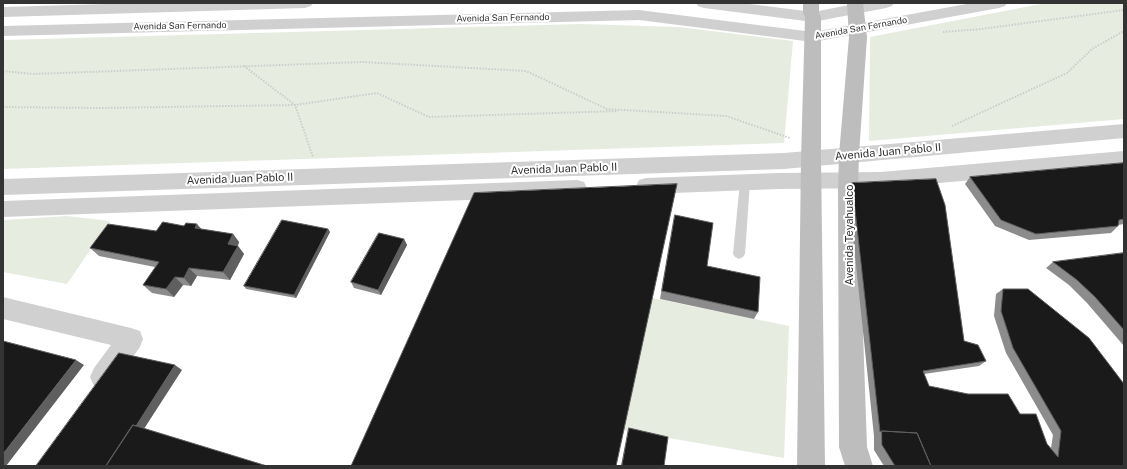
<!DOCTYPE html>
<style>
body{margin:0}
#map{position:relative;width:1127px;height:469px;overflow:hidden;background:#fff;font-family:"Public Sans",sans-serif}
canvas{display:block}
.frame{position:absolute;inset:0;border:4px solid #333;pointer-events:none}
</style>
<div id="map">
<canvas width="1127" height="469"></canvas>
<div class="frame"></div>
</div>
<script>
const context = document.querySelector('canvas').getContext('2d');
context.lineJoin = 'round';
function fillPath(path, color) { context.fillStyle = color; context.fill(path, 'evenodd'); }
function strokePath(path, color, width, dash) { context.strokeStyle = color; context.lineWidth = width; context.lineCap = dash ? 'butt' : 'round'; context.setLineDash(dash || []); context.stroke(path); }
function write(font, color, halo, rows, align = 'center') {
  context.font = font + ' "Public Sans",sans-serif'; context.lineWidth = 4; context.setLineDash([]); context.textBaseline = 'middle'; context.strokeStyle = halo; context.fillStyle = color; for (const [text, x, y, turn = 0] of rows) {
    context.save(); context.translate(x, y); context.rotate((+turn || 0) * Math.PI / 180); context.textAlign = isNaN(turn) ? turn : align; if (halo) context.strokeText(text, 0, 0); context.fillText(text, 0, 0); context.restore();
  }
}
fillPath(new Path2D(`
 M1046,3H1124V119L869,141L870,37Z
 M580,24L679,27L793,41L784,143L3,169V40Z
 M67,216L110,221L67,284L3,272V220Z
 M652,298L789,326L784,458L623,430Z`), '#e6ecdf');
strokePath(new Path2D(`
 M943,32L981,29L1124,10
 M244,66L295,105L313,157
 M3,71L33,74L363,62L526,71L607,109L726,116L790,138
 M3,107L99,108L295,105L377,93L429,117L618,111
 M952,126L1067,73L1092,49L1124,31`), '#cdcdcd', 2, [1.5, 1.5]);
fillPath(new Path2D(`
 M745,178L749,179L750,182L745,254L743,257L739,259L735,257L733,254L740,182L741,179Z`), '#d0d0d0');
fillPath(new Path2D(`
 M3,297L131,328L140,331L143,339L140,347L112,386L103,389L94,386L90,377L94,368L111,345L3,319Z`), '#d0d0d0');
fillPath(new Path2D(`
 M140,3H313L311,6L305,8L3,17V7Z
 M696,3H742L813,12L860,3H894L892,6L886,8L813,22L704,8L698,6Z
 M972,3H1007L1005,6L999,8L813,42L639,20L3,36V26L639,10L813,32Z
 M1124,124V138L784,169L3,195V179L784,153Z
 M1124,151V167L881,188L779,189L646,194L639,192L636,186L639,180L646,178L779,173L881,172Z
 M577,180L584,182L587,188L584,194L577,196L3,217V201Z`), '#d0d0d0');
fillPath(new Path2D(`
 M803,3H819V13L821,17V159L825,466H797L801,159L805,17L803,13Z
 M847,3H863L867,37L859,155L858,189L867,447L873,466H845L839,447L838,189L839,155L849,37Z`), '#bdbdbd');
fillPath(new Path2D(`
 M1124,163V224L1118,225V226L1111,233L1029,240L995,226L965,184L970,177Z
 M852,183L964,341L986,361L979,366L924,374L929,386L1020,414L1051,448L1053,435L1006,353L994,316L996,294L1003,289L1124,466H884L874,450V436L848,189Z
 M675,215L707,266L758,312L754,319L660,299L673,224Z
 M201,229L233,234L239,242L238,246L244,254L230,280L197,276L191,286L183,285L174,297L152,293L143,285L155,267L99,256L90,248L156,231Z
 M328,229L330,232L296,298L246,289L244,286Z
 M404,239L407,245L381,295L354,288L351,282Z
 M1124,253V346L1087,303L1069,285L1046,268L1053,262Z
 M629,428L664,466H621Z`), '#8c8c8c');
fillPath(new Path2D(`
 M197,224L204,232L195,228Z
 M328,229L330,232L296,298L294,295Z
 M233,234L239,242L237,247L238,246L244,254L230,280L223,272L228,244Z
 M404,239L407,245L381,295L378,290Z
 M189,268L197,276L191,286L184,278Z
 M175,277L183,285L174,297L166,289Z
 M76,360L84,365L6,466H3V454Z
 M175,365L182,370L120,466H110Z`), '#5f5f5f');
const building = new Path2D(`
 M1124,163V219L1119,220L1118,226L1036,234L1001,220L970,177Z
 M936,179L945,205L964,341L978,345L986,361L923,371L929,386L968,394H1008L1020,414H1036L1047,444L1058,457L1061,431L1013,348L1001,311L1003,289H1028L1089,338L1124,384V466H931L917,433L882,431L880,432L852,183Z
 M677,184L616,466H351L474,193Z
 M675,215L713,223L707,266L760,277L758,312L662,291Z
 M282,220L328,229L294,295L244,286Z
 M163,222L184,226L186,223L197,224L195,228L233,234L228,244L238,246L223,272L189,268L184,278L175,277L166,289L143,285L159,262L90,248L108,224L156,231Z
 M379,233L404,239L378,290L351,282Z
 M1124,253V330L1095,297L1077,280L1053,262Z
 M3,341L76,360L3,454Z
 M119,353L175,365L136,426L133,425L106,466H36Z
 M133,425L267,466H106Z
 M629,428L668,437L664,466H622Z
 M882,431L917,433L931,466H895L882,445Z`);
fillPath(building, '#1a1a1a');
strokePath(building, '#5f5f5f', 1);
write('9px', '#333', '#fff', [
 ["Avenida San Fernando",503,18,-1],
 ["Avenida San Fernando",180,26,-1],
 ["Avenida San Fernando",861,28,-10]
]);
write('11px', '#333', '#fff', [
 ["Avenida Juan Pablo II",888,152,-5],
 ["Avenida Juan Pablo II",564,169,-2],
 ["Avenida Juan Pablo II",240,179,-2],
 ["Avenida Teyahualco",850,235,-90]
]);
</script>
